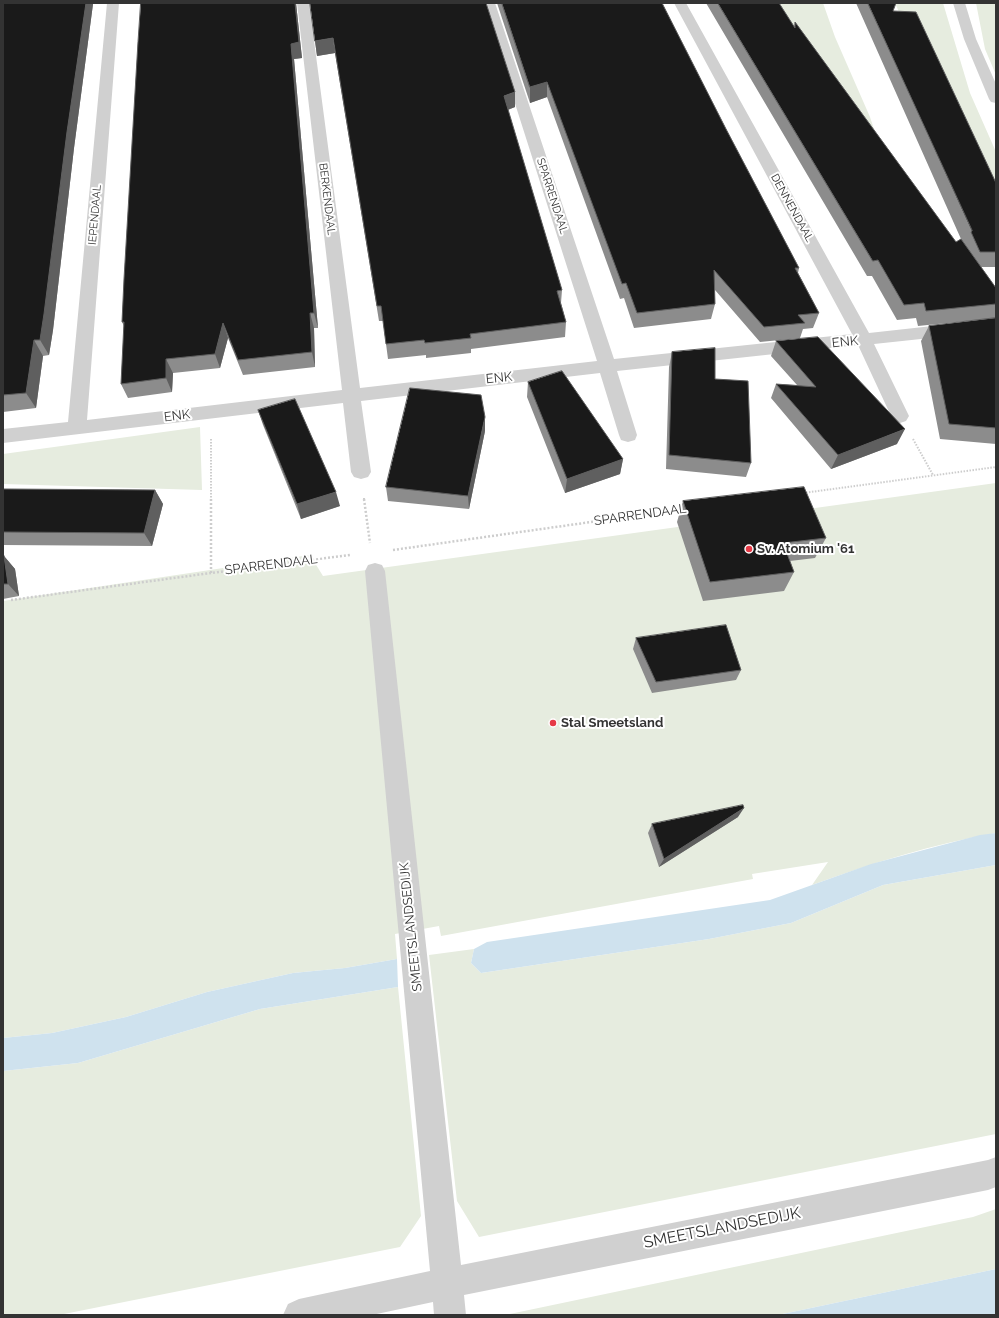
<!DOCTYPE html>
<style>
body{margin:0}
#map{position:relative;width:999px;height:1318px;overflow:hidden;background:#fff;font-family:Raleway,sans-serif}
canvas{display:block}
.frame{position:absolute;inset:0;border:4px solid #333;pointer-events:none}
</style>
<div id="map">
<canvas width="999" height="1318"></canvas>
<div class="frame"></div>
</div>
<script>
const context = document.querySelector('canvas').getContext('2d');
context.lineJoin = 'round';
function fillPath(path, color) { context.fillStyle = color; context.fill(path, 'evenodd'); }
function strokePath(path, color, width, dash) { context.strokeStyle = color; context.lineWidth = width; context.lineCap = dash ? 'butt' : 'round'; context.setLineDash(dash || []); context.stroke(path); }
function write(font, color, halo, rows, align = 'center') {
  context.font = font + ' Raleway,sans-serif'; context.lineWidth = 4; context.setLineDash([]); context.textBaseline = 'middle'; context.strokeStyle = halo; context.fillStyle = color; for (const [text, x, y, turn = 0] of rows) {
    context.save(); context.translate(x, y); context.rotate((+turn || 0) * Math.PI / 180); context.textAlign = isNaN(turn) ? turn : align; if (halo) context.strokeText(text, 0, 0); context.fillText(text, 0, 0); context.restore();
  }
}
fillPath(new Path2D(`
 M767,3H823L835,37L870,117L886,165Z
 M895,3H943L970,93L996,152V227Z
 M976,3H996V75L985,49Z
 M200,427L202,490L3,484V454Z
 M996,483V833C933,844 872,863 812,885L828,862L752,874L753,879L441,936L439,926L395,934L397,959L345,968L293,973L207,992L126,1017L52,1033L3,1038V601L310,555L323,576Z
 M996,865V1134L479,1237L457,1201L429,955L474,949L471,963L481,973L709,939L791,923L883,885Z
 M398,987L421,1216L400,1247L59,1315H3V1071L78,1063L260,1009Z
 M996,1209V1269L778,1315H505L973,1217Z`), '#e6ecdf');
fillPath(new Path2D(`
 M996,833V865L883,885L791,923L709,939L481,973L471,963L474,949L487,942L770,900L871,864L980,835Z
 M397,959L398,987L260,1009L78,1063L3,1071V1038L52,1033L126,1017L207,992L293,973L345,968Z
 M996,1269V1315H778Z`), '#cfe2ee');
strokePath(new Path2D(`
 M211,439V500
 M913,439L933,475
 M803,493L996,467
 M364,498V500`), '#cdcdcd', 2, [1.5, 1.5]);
strokePath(new Path2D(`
 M211,499V573L350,555
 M364,499L370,543
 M393,550L683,509
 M11,600L211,573`), '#cdcdcd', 2.5, [2, 2]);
fillPath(new Path2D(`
 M107,3H119L87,420L342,390L297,3H309L360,388L597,361L483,3H495L614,359L852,334L674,3H686L869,333L996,319V331L874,344L909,416L906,421L900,423L894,421L891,416L858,345L617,371L637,435L635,440L628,442L621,440L619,435L600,373L361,401L371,472L368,477L361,479L354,477L351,472L343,403L3,443V429L68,422Z
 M953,3H965L976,39L996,84V103L991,102L989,99L964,39Z
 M375,563L382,565L385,571L461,1265L988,1160L996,1157V1187L988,1190L464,1295L466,1315H434L433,1302L372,1315H283L288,1304L299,1299L430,1271L365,571L368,565Z`), '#d0d0d0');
fillPath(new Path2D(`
 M3,3H93V4L74,148L53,330L49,355L43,356L36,408L3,412Z
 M296,3L302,58L294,59L318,328H314L315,367L243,375L228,338L220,368L173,373L172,392L128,398L121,384L124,326L122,322L138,42Z
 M497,3H662L726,129L799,268L798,273L819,313L813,328L803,329L800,338L760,342L715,290V304L711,319L634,328L624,298L620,299L547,97L530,103Z
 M706,3H779L794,27L795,22L956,242L961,239L856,3H896L893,11L996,183V267H981L996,288V318L918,326L916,318L897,320L872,276H867Z
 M315,41L515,107L508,110L562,290L561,303L566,322L565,337L471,349V353L426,358V355L388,359L383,321H379L335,53L317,56Z
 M996,318V444L940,439L921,341L929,326Z
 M776,341L897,444L831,469L771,398L776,384L797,385L771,356Z
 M672,352L715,379L751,463L746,477L666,469L669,367Z
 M528,382L623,459L620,474L565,493L527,397Z
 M258,410L340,506L301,519L263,425Z
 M485,431L469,509L388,501L386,487Z
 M3,489L155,490L163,504L152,546L3,545Z
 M683,501L826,538L815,558L790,561L794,572L784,591L703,601L677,522Z
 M4,556L15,569L19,596L3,599V557Z
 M636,638L741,670L736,680L652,693L633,649Z
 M738,817L659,867L648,833L652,824Z`), '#8c8c8c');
fillPath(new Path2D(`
 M86,3H93V4L74,148L53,330L49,355L40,340L67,132Z
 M295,3H296L302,58L294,59L318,328L314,313L291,44Z
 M333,38L335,53L317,56L315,41Z
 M547,82V97L530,103V87Z
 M515,92V107L504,111V96Z
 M310,313L314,328L315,367L312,352Z
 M223,323L228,338L220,368L215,354Z
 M34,340L43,356L36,408L26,393Z
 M166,359L173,373L172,392L166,378Z
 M485,417V431L469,509L468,496Z
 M905,429L897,444L831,469L838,455Z
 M623,459L620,474L565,493L567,479Z
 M155,490L163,504L152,546L144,533Z
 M336,492L340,506L301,519L297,504Z
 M4,556L15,569L19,596L8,584Z
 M744,808L738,817L659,867L664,859Z`), '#5f5f5f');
const building = new Path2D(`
 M3,3H86L67,132L44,314L40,340H34L26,393L3,395Z
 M141,3H295L299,42L291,44L314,313H310L312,352L238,360L223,323L215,354L166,359V378L121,384L124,322H122L124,279L138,42Z
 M310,3H486L515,92L504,96L562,290L557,291L566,322L470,334L471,338L425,343L424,340L386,344L381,306H377L333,38L315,41Z
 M502,3H662L726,129L799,268H795L819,313L798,315L805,323L764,327L714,270L715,304L637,313L626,283L622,284L547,82L530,87Z
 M718,3H779L795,28V22L956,242L961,239L996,288V304L926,311L924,303L904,305L878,260L873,261Z
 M868,3H896L893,11L916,12L996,183V252H980L971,232L972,231Z
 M996,318V428L949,424L929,326Z
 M818,337L905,429L838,455L776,384L816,387L776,341Z
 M715,348V379L748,381L751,463L669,455L672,352Z
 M562,371L623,459L567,479L528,382Z
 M410,388L481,395L485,417L468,496L386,487Z
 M295,399L336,492L297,504L258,410Z
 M804,487L826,538L783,543L794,572L710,582L683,501Z
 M3,489L155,490L144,533L3,532Z
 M4,556L8,584H3V557Z
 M726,625L741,670L656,682L636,638Z
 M743,805L744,808L664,859L652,824Z`);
fillPath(building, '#1a1a1a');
strokePath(building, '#5f5f5f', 1);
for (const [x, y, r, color] of [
 [749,549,4,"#e63946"],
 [553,723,4,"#e63946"]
]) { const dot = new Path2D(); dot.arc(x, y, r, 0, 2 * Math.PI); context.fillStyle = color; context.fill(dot); strokePath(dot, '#fff', 1.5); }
write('11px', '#333', '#fff', [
 ["SPARRENDAAL",552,196,72],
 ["BERKENDAAL",327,199,83],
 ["DENNENDAAL",792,208,61],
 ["IEPENDAAL",95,215,-85]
]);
write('13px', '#333', '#fff', [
 ["ENK",845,342,-6],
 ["ENK",499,378,-6],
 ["ENK",177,416,-7],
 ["SPARRENDAAL",640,515,-8],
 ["SPARRENDAAL",271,565,-7],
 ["SMEETSLANDSEDIJK",411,927,-96]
]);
write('bold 13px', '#333', '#fff', [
 ["Sv. Atomium '61",757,549],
 ["Stal Smeetsland",561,723]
], 'left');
write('16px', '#333', '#fff', [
 ["SMEETSLANDSEDIJK",722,1228,-11]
]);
</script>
